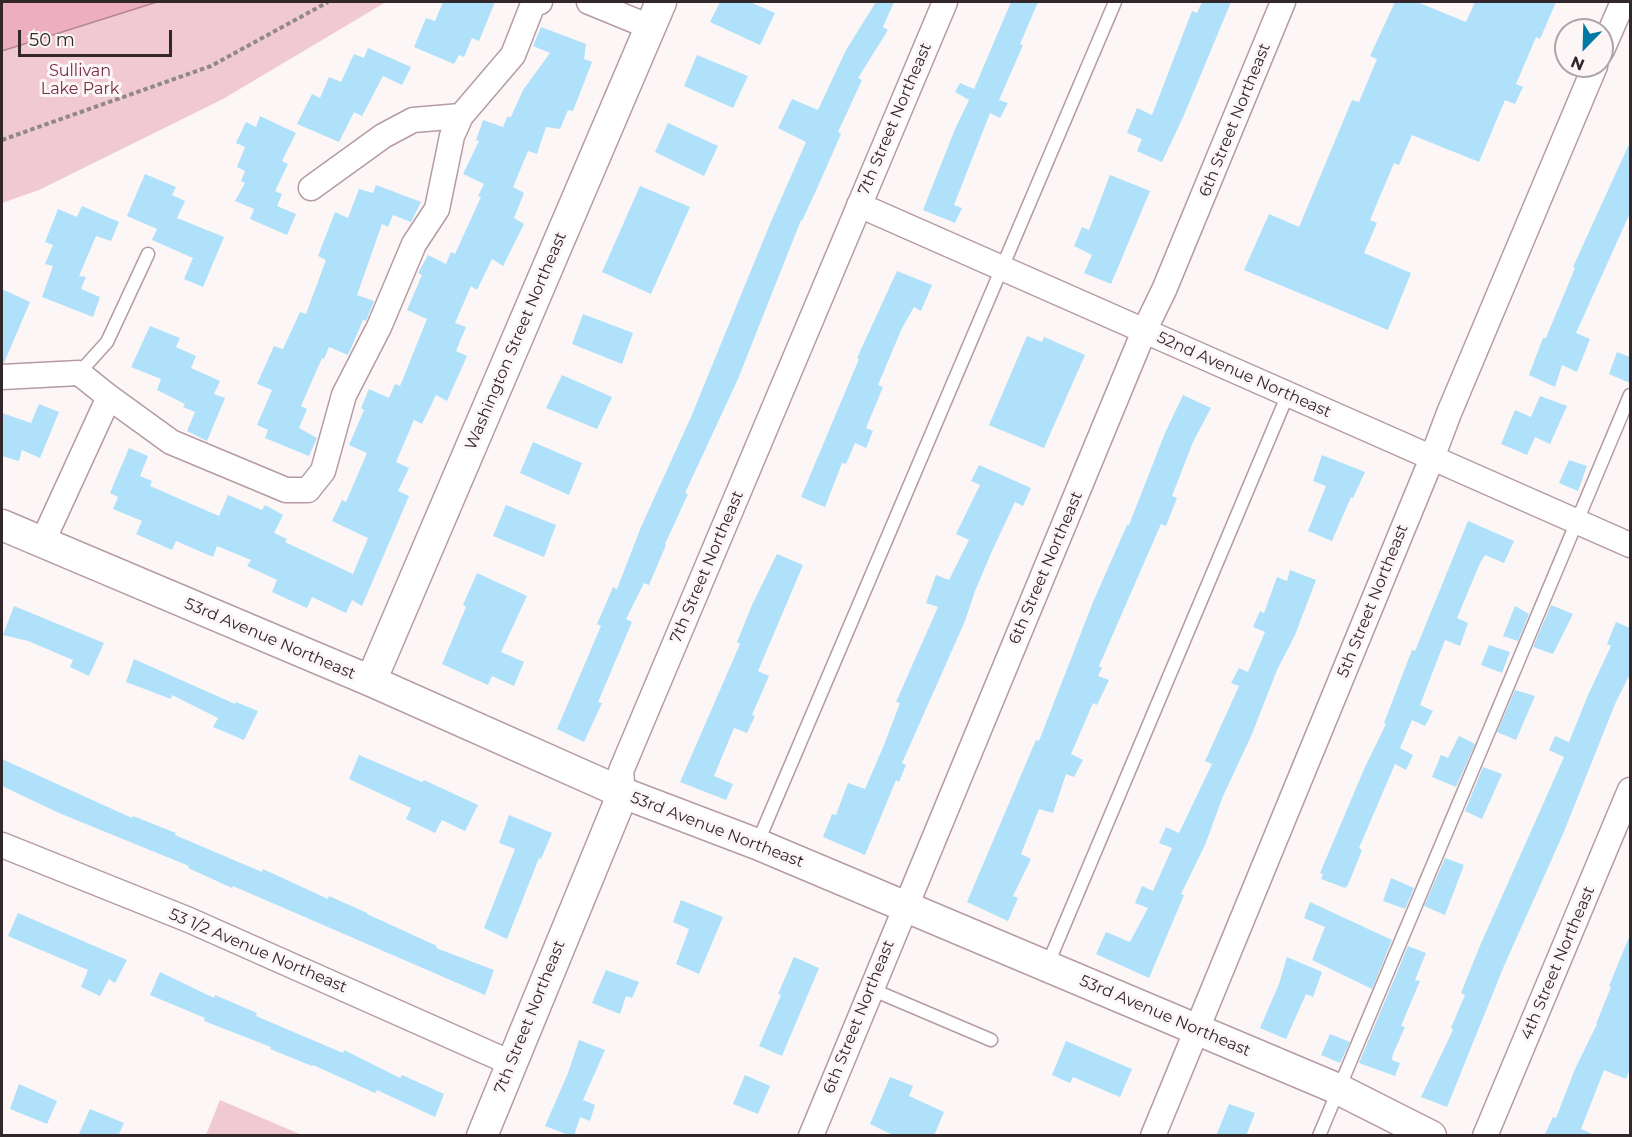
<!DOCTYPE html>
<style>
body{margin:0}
#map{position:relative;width:1632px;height:1137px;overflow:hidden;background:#fcf6f7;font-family:Montserrat,sans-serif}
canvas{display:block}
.frame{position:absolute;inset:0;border:3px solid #32272a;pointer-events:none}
.north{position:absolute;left:1554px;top:18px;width:60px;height:60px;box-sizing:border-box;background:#fcf6f7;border:2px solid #aba3a5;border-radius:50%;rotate:203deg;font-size:16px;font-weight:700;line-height:24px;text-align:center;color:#32272a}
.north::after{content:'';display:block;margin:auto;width:21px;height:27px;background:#007aa2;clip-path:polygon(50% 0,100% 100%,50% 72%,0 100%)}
.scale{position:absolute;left:18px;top:30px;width:154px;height:27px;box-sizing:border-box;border:3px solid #32272a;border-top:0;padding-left:8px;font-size:18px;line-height:21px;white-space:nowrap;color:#32272a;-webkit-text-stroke:4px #fcf6f7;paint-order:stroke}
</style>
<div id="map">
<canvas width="1632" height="1137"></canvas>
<div class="frame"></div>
<div class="north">N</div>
<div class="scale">50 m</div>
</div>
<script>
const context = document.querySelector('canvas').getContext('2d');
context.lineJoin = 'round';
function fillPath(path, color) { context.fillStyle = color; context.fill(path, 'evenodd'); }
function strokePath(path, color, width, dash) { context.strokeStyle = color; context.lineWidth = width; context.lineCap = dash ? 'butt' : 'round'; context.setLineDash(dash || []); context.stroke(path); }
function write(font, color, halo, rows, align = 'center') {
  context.font = font + ' Montserrat,sans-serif'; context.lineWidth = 6; context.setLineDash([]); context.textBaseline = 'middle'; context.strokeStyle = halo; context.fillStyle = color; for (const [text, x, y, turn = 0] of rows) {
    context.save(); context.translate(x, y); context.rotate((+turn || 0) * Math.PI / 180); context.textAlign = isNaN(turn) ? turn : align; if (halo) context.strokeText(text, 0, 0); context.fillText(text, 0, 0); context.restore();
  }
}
fillPath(new Path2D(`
 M2,2H386L223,99L39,190L2,203Z
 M220,1100L302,1135H303H206Z`), '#f1c9d3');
const water = new Path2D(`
 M2,2H157L2,51Z`);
fillPath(water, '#edafc0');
strokePath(water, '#b58693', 1.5);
fillPath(new Path2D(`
 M443,2H495L479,41L472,38L464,57L459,55L454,64L414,47L426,18L435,21Z
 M720,2H750L775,13L760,45L710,22Z
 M876,2H894L883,27L888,30L858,78L862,80L838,132L841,134L819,184L802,221L801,220L738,379L685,493L688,494L665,544L666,545L649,585L644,583L626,619L632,622L598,702L602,703L584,742L557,729L601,626L597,624L613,587L617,589L641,527L691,417L770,224L806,142L778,128L792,99L818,110L846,50Z
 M1011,2H1038L1020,44L1023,45L999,100L1008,103L1000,118L990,113L954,205L962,208L955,223L923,210L955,129L969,100L955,92L960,83L974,89Z
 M1202,2H1231L1184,115L1162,162L1137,151L1142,139L1127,133L1137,108L1152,115L1192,11L1197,13Z
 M1395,2H1417L1466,22L1475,2H1556L1540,39L1536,37L1516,84L1523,87L1515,104L1505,100L1479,162L1412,135L1399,165L1394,163L1370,220L1377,223L1364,253L1411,273L1388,330L1244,270L1269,214L1299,227L1352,100L1359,102L1377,59L1370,56Z
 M541,27L586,44L584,59L592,62L573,111L568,110L560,129L546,127L537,154L528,151L513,187L524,193L514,218L524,224L503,266L492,259L477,290L471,286L455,323L466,327L456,351L467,356L447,401L436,395L422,424L414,420L396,462L409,468L398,491L409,496L362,606L352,600L346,613L312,597L307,608L272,592L277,580L247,566L251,560L217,546L213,557L176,541L172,550L136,534L142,521L113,509L118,497L110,493L129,448L148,456L140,476L152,481L150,486L219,516L228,495L262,510L265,505L283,515L274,533L287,539L285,542L353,574L368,538L332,521L342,500L346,502L367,453L349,445L364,410L361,408L369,389L389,398L395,384L400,386L427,319L407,310L422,275L418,273L428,255L446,264L451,252L455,254L481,197L478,196L484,184L463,174L479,141L476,140L483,120L503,127L507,117H511L523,90L550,53L533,46Z
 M368,48L411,67L402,85L383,76L362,116L354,112L339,142L297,124L312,94L320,98L329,77L341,82L354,54L364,58Z
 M697,55L748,76L733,108L684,86Z
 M260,116L296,133L282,161L288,164L275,191L282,194L277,206L296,214L287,235L250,219L254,209L235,201L245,183L241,181L245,171L237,167L245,147L236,143L246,122L256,127Z
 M668,123L718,146L704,176L655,152Z
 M1630,142V213L1576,333L1590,339L1577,372L1562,365L1555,387L1529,375L1543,338H1546L1575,268L1573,267Z
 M145,174L176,187L172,195L185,201L177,218L224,237L203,287L184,279L193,258L152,240L157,229L127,216Z
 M1110,175L1150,191L1111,284L1084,273L1092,255L1074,246L1082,227L1089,230Z
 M376,185L421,202L411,222L393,215L388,227L382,224L357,295L374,301L366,321L363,320L348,355L329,347L324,359L322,358L301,406L307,409L299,428L317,438L309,456L265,438L268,430L257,425L272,390L257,384L274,346L283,349L300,312L306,314L326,260L318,256L335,212L348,218L359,189L373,193Z
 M640,186L690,207L651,294L602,272Z
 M82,206L119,222L111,241L96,236L79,276L86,277L81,289L100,297L93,317L42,297L53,266L45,264L53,245L45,242L58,209L77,217Z
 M897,271L932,285L921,311L914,307L902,328L878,385L883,387L866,428L873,431L866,448L855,443L846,464L842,463L825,507L801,497L859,359L857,358Z
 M2,289L30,302L4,363H2Z
 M583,314L633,333L622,364L572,344Z
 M150,326L180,338L176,347L196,356L191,368L220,381L214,394L225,398L207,441L187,431L195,412L183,407L185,404L157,390L161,379L131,367Z
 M1027,336L1042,342L1044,337L1085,355L1044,448L989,425Z
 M1617,352L1630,357V383L1609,374Z
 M562,375L612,397L597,429L546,408Z
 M1183,395L1211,408L1193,442L1172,496L1177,498L1166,526L1161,524L1099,666L1102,668L1098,676L1109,680L1097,705L1093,703L1071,754L1083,760L1074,777L1066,774L1053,813L1039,809L1021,854L1031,859L1013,896L1018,898L1008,921L967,902L1036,740L1039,741L1093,602L1127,525H1129L1165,433Z
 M1540,396L1567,406L1550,444L1535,437L1527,455L1501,444L1515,410L1531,417Z
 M39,404L59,412L40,458L22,450L19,461L2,456V413L31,423Z
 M533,442L582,463L569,495L520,473Z
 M1322,455L1365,472L1353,498L1351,497L1332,541L1308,531L1326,486L1313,481Z
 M1569,460L1587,466L1578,491L1559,483Z
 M979,465L1031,488L1023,506L1015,502L992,551L975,591L965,621L902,763L906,765L899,782L896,780L865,855L823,837L832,814L836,815L848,783L865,789L884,745L900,703L896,702L938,607L926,603L936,575L949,580L969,540L956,534L980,485L971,481Z
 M506,505L556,525L544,557L493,536Z
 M1468,521L1514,541L1504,563L1485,555L1480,563L1457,618L1468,623L1460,646L1445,640L1420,705L1433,711L1425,726L1412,720L1400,748L1413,755L1406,770L1395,764L1359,848L1362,850L1348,885L1345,888L1321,879L1323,874L1320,873L1365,767L1386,724L1384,723L1412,650L1415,651Z
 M777,554L803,565L758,671L769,676L752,715L755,716L747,733L734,728L714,776L733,784L726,800L680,782L740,644L737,642L752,605Z
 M1290,570L1316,580L1295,635L1277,670L1252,734L1223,796L1205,845L1181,894L1184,895L1149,978L1096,954L1106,932L1130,942L1148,908L1135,903L1142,886L1153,891L1172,848L1159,843L1166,827L1179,833L1212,764L1205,761L1239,686L1231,683L1239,668L1248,672L1265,632L1253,627L1260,611L1264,613L1277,577L1287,581Z
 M477,573L527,596L501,652L524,662L514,686L492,676L488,685L442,664L466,607L463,605Z
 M1551,605L1573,614L1553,654L1533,647Z
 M14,606L104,643L89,676L70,667L73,660L28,641L3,635Z
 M1515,606L1529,614L1518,641L1503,636Z
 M1616,622L1630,628V674L1615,704L1563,834L1504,966L1447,1107L1421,1097L1453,1030L1451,1028L1465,995L1461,993L1479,948L1564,757L1549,750L1555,736L1569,742L1588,695L1611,646L1607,644Z
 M1489,645L1510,652L1502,673L1481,665Z
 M134,659L235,704L236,702L258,711L244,740L213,727L218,718L172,695L171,699L126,682Z
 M1515,690L1535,696L1516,740L1497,732Z
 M1459,736L1475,744L1456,787L1432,777L1441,755L1448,758Z
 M359,755L422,782L424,780L478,805L465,831L442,820L435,833L406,819L411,808L349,779Z
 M2,759L132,818L133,816L176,833L175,835L262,872L263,869L328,899L329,896L367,913V914L437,946L436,948L494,970L485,995L233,886L232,888L188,868L189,866L59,813L2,786Z
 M1483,767L1502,774L1482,819L1465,811Z
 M509,815L552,833L541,859L539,858L507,939L484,928L515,849L499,843Z
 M1445,858L1464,865L1445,915L1424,906Z
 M1391,878L1414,888L1405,909L1383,901Z
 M681,900L723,917L699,974L676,964L689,929L673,922Z
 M1310,902L1392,940L1372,989L1312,960L1325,927L1304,918Z
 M18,913L127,960L115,983L109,979L100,996L81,987L88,970L8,936Z
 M1630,935V1069L1626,1079L1604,1070L1581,1129L1597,1136H1544L1553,1117L1556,1118L1575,1069L1597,1024H1596L1611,987L1609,986Z
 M1408,946L1426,953L1415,980L1420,981L1401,1026L1405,1027L1393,1054L1392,1060L1400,1063L1395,1076L1359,1063Z
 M794,957L819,968L782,1056L759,1046L781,995L778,994Z
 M1287,957L1322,972L1313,997L1306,994L1286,1039L1260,1028L1279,984Z
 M606,970L639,982L632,998L626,996L620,1014L592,1003Z
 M160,972L214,998L215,995L257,1013L256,1016L343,1053L344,1050L400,1078L402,1075L444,1094L435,1117L377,1090L375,1093L313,1065L312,1066L270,1049L271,1047L204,1021L205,1018L150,995Z
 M1330,1034L1350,1042L1340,1063L1321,1055Z
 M579,1040L605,1050L583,1100L595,1105L590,1121L580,1117L574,1136H571L545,1126L568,1073Z
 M1066,1041L1132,1069L1120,1097L1073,1077L1070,1083L1052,1075Z
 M745,1075L770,1086L758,1114L733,1104Z
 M890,1077L913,1086L909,1096L944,1112L934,1136H895L870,1124Z
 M19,1084L57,1101L47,1124L10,1109Z
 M1229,1104L1255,1113L1246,1136H1216Z
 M90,1109L124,1123L118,1136H78Z`), '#b0e1fa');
const service = new Path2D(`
 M79,373L107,342L148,254
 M757,844L1115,2
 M1047,966L1288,394
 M871,989L991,1040
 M1319,1136L1630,395`);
const minor = new Path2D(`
 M589,2L650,27
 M1602,50L1623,2
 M311,188L383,136L413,120L461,116
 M859,205L1630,545
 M2,377L79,373L109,397L171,442L286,490H308L323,471L344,395L379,327L414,244L437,209L452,136L461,116L513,55L533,4L540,2
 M42,543L109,397
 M623,793L621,771L945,2
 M2,845L189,920L511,1063
 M811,1136L1144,331L1164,290L1283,2
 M1153,1136L1432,458L1449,413L1595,66
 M1485,1136L1630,790`);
const tertiary = new Path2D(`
 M2,525L371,681L623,793L757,844L1338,1089L1431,1136
 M371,681L661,2
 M482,1136L623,793`);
strokePath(service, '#b69ba2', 15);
strokePath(minor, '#b69ba2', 27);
strokePath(tertiary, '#b69ba2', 33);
strokePath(new Path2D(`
 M2,140L211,66L328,2`), '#91888a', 4, [4.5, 3]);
strokePath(service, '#fff', 12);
strokePath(minor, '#fff', 24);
strokePath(tertiary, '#fff', 30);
write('16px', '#762d46', '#fcf6f7', [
 ["Sullivan",80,71],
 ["Lake Park",80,89]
]);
write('16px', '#32272a', '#fcf6f7', [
 ["7th Street Northeast",895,119,-67],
 ["6th Street Northeast",1235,120,-68],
 ["Washington Street Northeast",516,341,-67],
 ["52nd Avenue Northeast",1244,375,24],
 ["7th Street Northeast",707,567,-67],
 ["6th Street Northeast",1046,568,-67],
 ["5th Street Northeast",1373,601,-68],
 ["53rd Avenue Northeast",270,639,23],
 ["53rd Avenue Northeast",717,830,21],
 ["53 1/2 Avenue Northeast",258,951,23],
 ["4th Street Northeast",1558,963,-67],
 ["53rd Avenue Northeast",1165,1016,23],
 ["7th Street Northeast",530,1017,-68],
 ["6th Street Northeast",859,1017,-68]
]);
</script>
